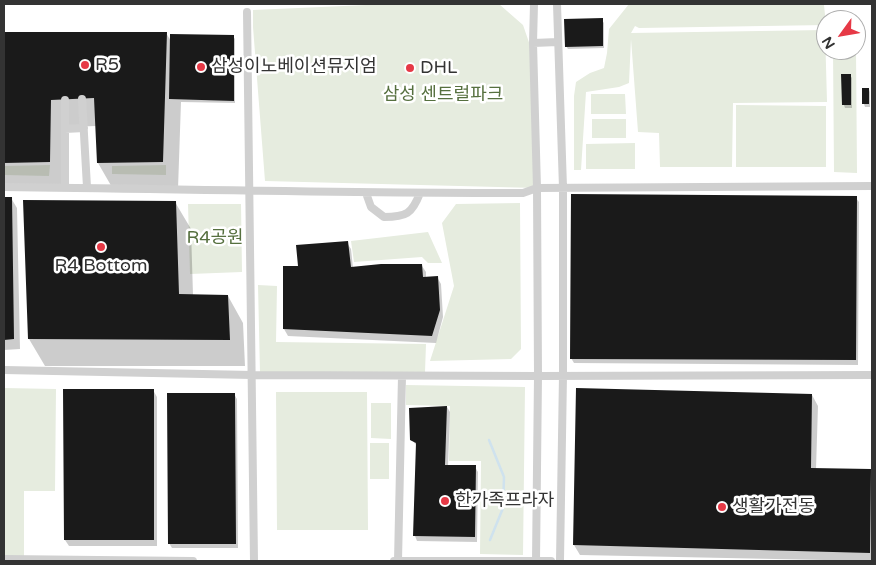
<!DOCTYPE html>
<meta charset="utf-8">
<style>
body{margin:0}
#map{position:relative;width:876px;height:565px;overflow:hidden;background:#fff;font-family:"Varela Round",sans-serif}
canvas{display:block}
.frame{position:absolute;inset:0;border:5px solid #333;pointer-events:none}
.north{position:absolute;left:816px;top:10px;width:50px;height:50px;box-sizing:border-box;background:#fff;border:1px solid #adadad;border-radius:50%;rotate:238deg;font-size:14px;font-weight:700;line-height:20px;text-align:center;color:#333}
.north::after{content:'';display:block;margin:auto;width:18px;height:22px;background:#e63946;clip-path:polygon(50% 0,100% 100%,50% 72%,0 100%)}
</style>
<div id="map">
<canvas width="876" height="565"></canvas>
<div class="frame"></div>
<div class="north">N</div>
</div>
<script>
const context = document.querySelector('canvas').getContext('2d');
context.lineJoin = 'round';
function fillPath(path, color) { context.fillStyle = color; context.fill(path, 'evenodd'); }
function strokePath(path, color, width, dash) { context.strokeStyle = color; context.lineWidth = width; context.lineCap = dash ? 'butt' : 'round'; context.setLineDash(dash || []); context.stroke(path); }
function write(font, color, halo, rows, align = 'center') {
  context.font = font + ' "Varela Round","Noto Sans KR",sans-serif'; context.lineWidth = 5; context.setLineDash([]); context.textBaseline = 'middle'; context.strokeStyle = halo; context.fillStyle = color; for (const [text, x, y, turn = 0] of rows) {
    context.save(); context.translate(x, y); context.rotate((+turn || 0) * Math.PI / 180); context.textAlign = isNaN(turn) ? turn : align; if (halo) context.strokeText(text, 0, 0); context.fillText(text, 0, 0); context.restore();
  }
}
fillPath(new Path2D(`
 M389,4H499L523,25L534,57L537,188L265,181L253,27V10Z
 M629,4L824,5L826,25L639,28L635,26L631,33L825,30L827,102L733,103L732,167H660L659,133L638,132L631,39L629,83L619,87L586,92L581,170H574V96L576,82L590,73L604,68L607,53L609,29Z
 M833,50H856L857,173L834,172Z
 M591,94H625L626,114H591Z
 M736,105L826,106V167H736Z
 M592,119H626V138H592Z
 M635,143V169H586V144Z
 M50,165L49,176L4,175V166Z
 M166,165V175L112,174V166Z
 M520,203L521,349L511,359L430,361L454,286L442,223L456,204Z
 M188,204H241L242,272L190,274Z
 M428,232L442,263H428L422,257L354,262L351,241Z
 M258,285L277,286L276,342L426,344L425,372L260,373Z
 M406,385L525,387L523,555L480,554L481,461H449L450,406L406,405Z
 M4,388L56,389L55,491H24V556H4Z
 M276,392H367L368,530H277Z
 M371,403H391V439L371,438Z
 M370,443H389V479H370Z`), '#e6ecdf');
fillPath(new Path2D(`
 M602,20L604,23V48L568,49L566,46Z
 M4,33H166L171,41L233,36L235,39V103L181,102L178,189H113L98,163L96,126L66,127L65,188L8,190L4,183Z
 M850,75L852,78V108H845L844,105Z
 M869,89L870,92V107H865L864,104Z
 M4,198H11L17,208L20,349L4,350Z
 M856,198L859,202L858,365L574,363L571,358Z
 M175,202L191,229L193,295L228,296L243,323L245,366H45L29,339Z
 M347,243L351,249L353,268L422,266L426,272V278L437,277L441,284L443,317L436,343L288,336L284,329L299,267Z
 M153,390L157,397V546H69L65,540Z
 M234,394L237,399L238,548H172L169,543Z
 M812,395L818,406L816,469L871,471L872,473V561L580,555L574,545Z
 M447,407L450,412L448,466L475,467L478,472L477,542L417,541L415,536L417,446L411,439Z`), '#0003');
strokePath(new Path2D(`
 M489,440L504,477L503,508L490,540`), '#cfe2ee', 2.5);
fillPath(new Path2D(`
 M603,18V46L565,47L564,19Z
 M4,32H167L163,162L97,163L94,98L51,100L50,162L4,163Z
 M170,34L234,35V101L169,99Z
 M841,74H851V105H842Z
 M862,88H869V104H862Z
 M571,194L857,196L856,360L570,359Z
 M4,197H12L14,339L4,340Z
 M23,200L176,201L179,294L228,295L230,340L28,339Z
 M348,241L351,267L381,264H422L423,277L438,276L440,310L432,336L283,329V266H298L296,245Z
 M576,388L812,394L811,468L871,469L870,553L573,545Z
 M63,389H154V540H64Z
 M167,393H235L236,544H168Z
 M447,406L445,465H476L475,537L413,536L416,443L410,440L409,408Z`), '#1a1a1a');
strokePath(new Path2D(`
 M534,4L533,43L537,188L538,376L536,561
 M557,4L563,188V375L560,561
 M247,12L254,561
 M533,43L558,42
 M82,99L87,187
 M65,100V187
 M65,129L84,128
 M4,187C177,189 350,193 523,193L537,188L872,186
 M366,193L371,207L384,217C406,217 412,214 420,193
 M4,370L252,375L538,376L872,375
 M4,559L193,561
 M394,561H551
 M398,561L402,376`), '#d0d0d0', 8);
for (const [x, y, r, color] of [
 [85,65,5,"#e63946"],
 [201,67,5,"#e63946"],
 [410,68,5,"#e63946"],
 [101,247,5,"#e63946"],
 [445,501,5,"#e63946"],
 [722,507,5,"#e63946"]
]) { const dot = new Path2D(); dot.arc(x, y, r, 0, 2 * Math.PI); context.fillStyle = color; context.fill(dot); strokePath(dot, '#fff', 2); }
write('18px', '#333', '#fff', [
 ["R5",95,65],
 ["삼성이노베이션뮤지엄",211,67],
 ["DHL",420,68],
 ["R4 Bottom",101,266,"center"],
 ["한가족프라자",455,501],
 ["생활가전동",732,507]
], 'left');
write('18px', '#56703f', '#fff', [
 ["삼성 센트럴파크",443,95],
 ["R4공원",215,238]
]);
</script>
